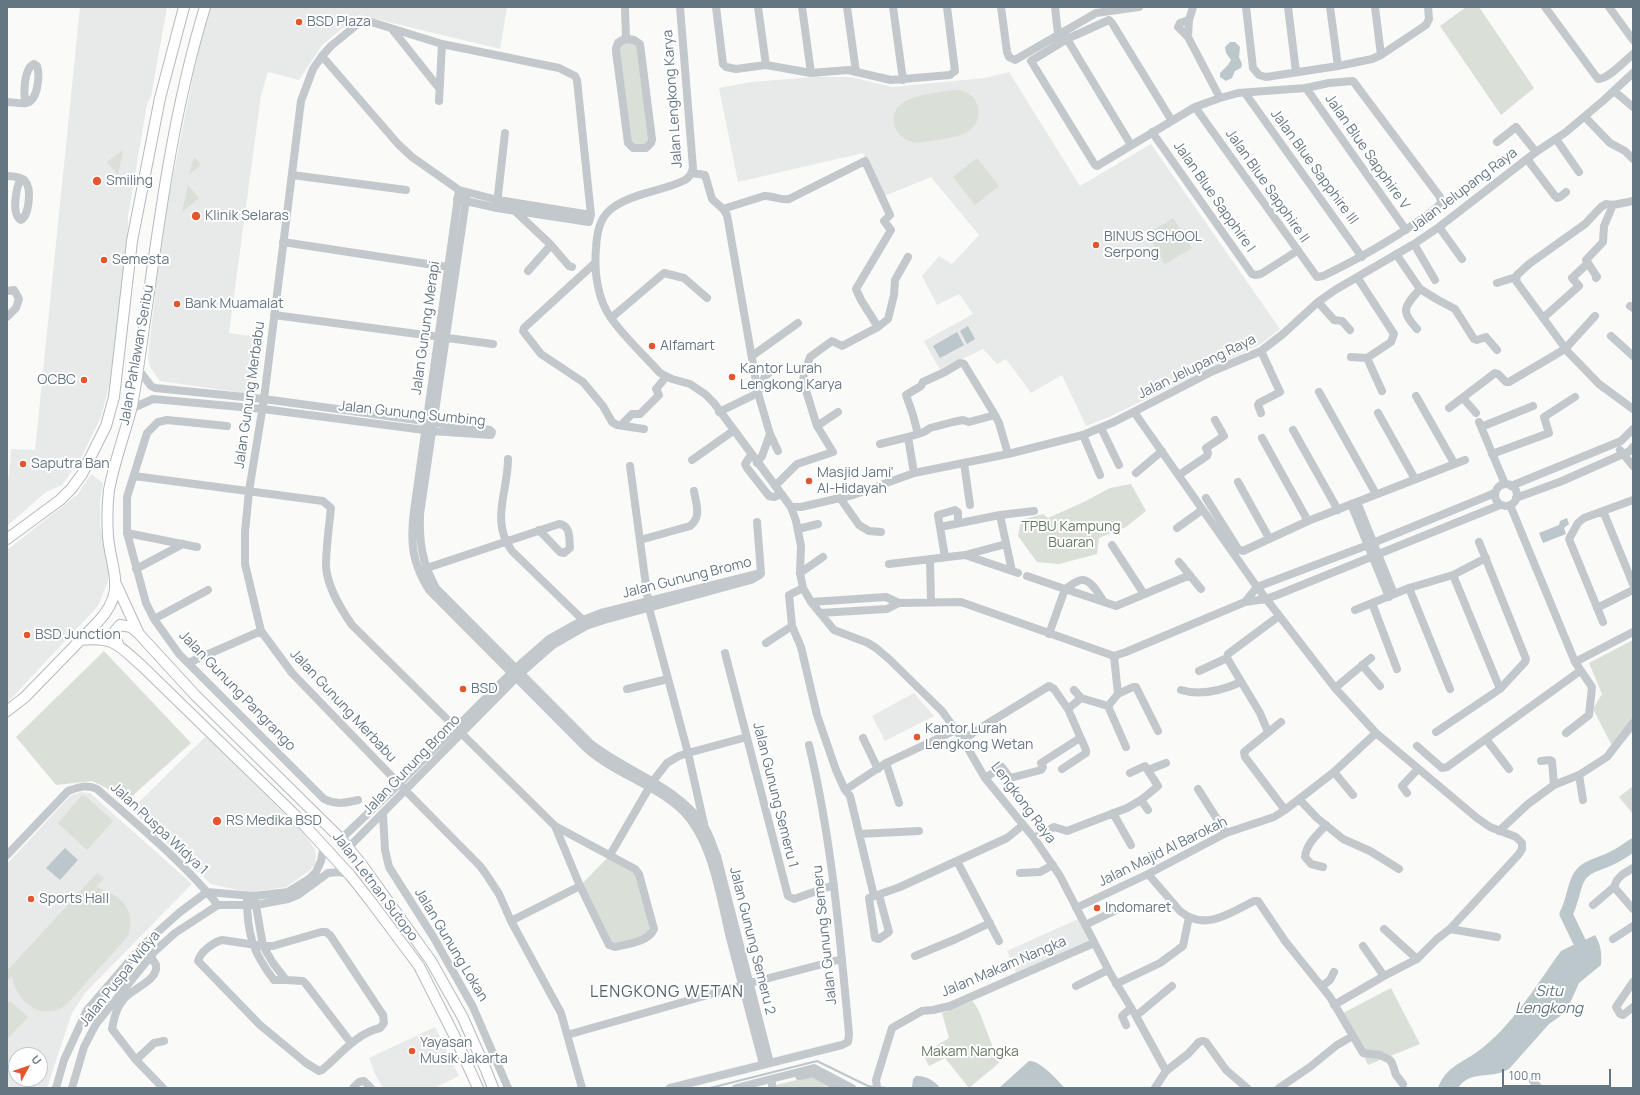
<!DOCTYPE html>
<style>
body{margin:0}
#map{position:relative;width:1640px;height:1095px;overflow:hidden;background:#fafaf8;font-family:Manrope,sans-serif}
canvas{display:block}
.frame{position:absolute;inset:0;border:8px solid #657683;pointer-events:none}
.north{position:absolute;left:8px;top:1047px;width:40px;height:40px;box-sizing:border-box;background:#fff;border:1px solid #c1c8cd;border-radius:50%;rotate:50deg;font-size:11px;font-weight:700;line-height:16px;text-align:center;color:#657683}
.north::after{content:'';display:block;margin:auto;width:14px;height:18px;background:#e4572e;clip-path:polygon(50% 0,100% 100%,50% 72%,0 100%)}
.scale{position:absolute;left:1502px;top:1069px;width:109px;height:18px;box-sizing:border-box;border:2px solid #657683;border-top:0;padding-left:5px;font-size:12px;line-height:14px;white-space:nowrap;color:#657683;-webkit-text-stroke:3px #fff;paint-order:stroke}
</style>
<div id="map">
<canvas width="1640" height="1095"></canvas>
<div class="frame"></div>
<div class="north">U</div>
<div class="scale">100 m</div>
</div>
<script>
const context = document.querySelector('canvas').getContext('2d');
context.lineJoin = 'round';
function fillPath(path, color) { context.fillStyle = color; context.fill(path, 'evenodd'); }
function strokePath(path, color, width, dash) { context.strokeStyle = color; context.lineWidth = width; context.lineCap = dash ? 'butt' : 'round'; context.setLineDash(dash || []); context.stroke(path); }
function write(font, color, halo, rows, align = 'center') {
  context.font = font + ' Manrope,sans-serif'; context.lineWidth = 4; context.setLineDash([]); context.textBaseline = 'middle'; context.strokeStyle = halo; context.fillStyle = color; for (const [text, x, y, turn = 0] of rows) {
    context.save(); context.translate(x, y); context.rotate((+turn || 0) * Math.PI / 180); context.textAlign = isNaN(turn) ? turn : align; if (halo) context.strokeText(text, 0, 0); context.fillText(text, 0, 0); context.restore();
  }
}
fillPath(new Path2D(`
 M80,7H167L151,97L147,104L128,216V229L110,382L101,417L80,460L62,485L46,492L7,526V478L9,477L11,449L35,450Z
 M210,7H507L500,49L359,15L322,45L299,80L268,72L261,95L229,333L264,338L257,385L250,394L160,381L150,367L148,356L163,227L199,46Z
 M1009,72L1080,186L1151,144L1280,329L1261,344L1109,417L1086,426L1062,375L1031,393L1006,359L997,364L983,349L940,370L924,341L973,314L959,294L937,305L922,276L939,256L952,264L979,235L931,177L882,197L863,153L738,182L719,88L751,82L813,77H851L892,87L985,78Z
 M91,474L103,483L100,502V527L108,555V581L98,606L7,703V550L78,494Z
 M914,693L934,716L885,741L872,716Z
 M206,736L302,831L315,849L316,856L315,864L309,871L286,887L254,892L237,890L211,884L131,810Z
 M81,792L90,793L192,884L85,993L72,1013L47,1088H7V864L70,796ZM16,1055H40V1079H16Z
 M1078,919L1089,942L1016,973L1007,951Z
 M435,1027L459,1076L434,1088H383L375,1074L369,1058Z`), '#e8e9e9');
fillPath(new Path2D(`
 M1466,7H1479L1534,88L1501,115L1440,26Z
 M622,35H632L643,44L656,141L648,149L638,152L623,128L612,53L614,40Z
 M954,90C960,90 966,91 971,95C981,104 981,122 970,130C960,138 936,140 923,142C901,147 883,120 901,104C911,95 941,92 954,90Z
 M123,150L118,175L107,162Z
 M194,157L201,165L189,174Z
 M977,158L999,186L975,205L953,177Z
 M188,185L199,198L182,212Z
 M1173,218L1192,248L1165,264L1147,234Z
 M1131,484L1146,511L1126,527L1099,538L1097,554L1059,564L1037,562L1018,536L1021,520L1043,514L1048,518L1084,502L1110,488Z
 M1633,640V731L1617,750L1610,742L1593,709L1602,694L1589,663Z
 M104,651L191,743L129,799L92,781L56,785L16,737Z
 M1633,786V814L1619,797Z
 M83,794L113,821L87,850L58,823Z
 M610,855L639,874L651,935L611,947L580,886Z
 M97,873L104,878L96,887C120,894 137,910 128,936L66,1005C61,1008 57,1011 52,1011C32,1015 14,994 12,976L7,980V971Z
 M1391,988L1420,1044L1368,1065L1343,1013Z
 M10,1001L28,1017L8,1038L7,1004Z
 M973,1001L979,1011L999,1063L969,1088L945,1058L929,1066L923,1054L949,1038L942,1013Z
 M813,1076L828,1088H776V1085Z`), '#dadfd7');
fillPath(new Path2D(`
 M1230,42H1235L1240,47L1239,57L1242,64L1241,68L1235,71L1232,78L1226,81L1220,77V73L1228,65L1231,60L1226,53L1225,47Z
 M968,326L975,339L967,344L960,331Z
 M957,332L964,345L940,358L933,346Z
 M1567,518L1569,524L1564,528L1566,534L1543,543L1539,533L1559,525L1560,521Z
 M65,848L78,860L60,880L46,868Z
 M1595,935C1601,945 1602,954 1601,965L1579,983L1566,1012L1549,1024L1509,1069C1490,1080 1471,1069 1458,1088H1438C1445,1068 1461,1063 1477,1052C1511,1028 1537,984 1561,951L1573,945C1578,947 1580,946 1584,943L1585,940Z
 M1029,1061C1040,1060 1057,1080 1065,1088H999Z
 M916,1076C924,1075 936,1081 940,1088H912L913,1079Z`), '#bbc7cb');
strokePath(new Path2D(`
 M878,1087L886,1088
 M710,1088L817,1061L868,1086L874,1087`), '#bbc7cb', 2);
strokePath(new Path2D(`
 M1577,961L1581,945L1566,914C1572,903 1573,890 1578,879C1585,865 1599,865 1612,858C1619,855 1626,850 1633,845`), '#bbc7cb', 13);
const major = new Path2D(`
 M7,539L60,500L72,488L82,474L106,426L114,397L132,241L160,98L184,7
 M116,584L139,634L195,695L341,839L362,865L431,961L463,1018L486,1070L493,1088
 M80,640C114,636 118,645 142,666L294,814L350,875L372,903L419,966L454,1035L478,1088
 M118,644L115,636V631L120,625L131,627L138,633
 M7,711L25,697L97,623C127,591 112,574 108,537C107,521 107,506 109,490C114,463 124,436 131,410C134,397 136,383 138,369C156,247 169,125 205,7`);
strokePath(major, '#b5babe', 12);
strokePath(new Path2D(`
 M625,7L626,39
 M680,7L693,168C692,173 690,177 685,180C664,191 631,193 611,209C599,219 597,233 596,248C594,270 597,299 611,318C625,338 644,355 660,373L672,379L690,384L705,394L714,403L791,507L796,521L801,546L800,573L803,588L811,602L834,630L868,643L876,648L889,659L942,711L963,740L985,778L1034,838L1060,876L1110,973L1136,1016L1166,1071L1155,1088
 M716,7L723,64L726,67L736,69L766,65L811,73L848,70L891,80L950,75L955,71L947,7
 M758,7L766,65
 M802,7L811,73
 M847,7L856,72
 M893,7L903,80
 M1001,7L1007,52L1009,57L1015,60L1096,13L1139,7
 M1055,7L1058,34
 M1193,7L1189,20L1188,37L1220,98
 M1246,7L1253,68L1259,75L1266,77L1338,66L1372,59L1381,55L1426,25L1429,19L1428,7
 M1288,7L1296,72
 M1330,7L1338,66
 M1375,7L1381,55
 M1545,7L1598,79C1607,80 1626,60 1633,54
 M1609,7L1633,40
 M392,29L439,88
 M1188,37L1178,27L1180,23L1189,20
 M626,39L634,40L640,44L652,139L651,143L646,148H633L628,143L616,50C616,44 620,41 626,39Z
 M1067,39L1131,145
 M322,56L398,144L412,157L459,190L498,200L591,215
 M1306,88L1406,230
 M1614,91L1633,107
 M1245,93L1362,257
 M439,101L442,44
 M7,102C13,102 21,104 26,103C38,101 40,75 37,66L34,64C24,68 23,94 26,103
 M1585,117L1610,143L1625,151L1633,159
 M1172,121L1112,23L1109,20L1067,39L1031,61L1095,165L1097,166L1195,107L1220,98L1238,93L1306,88L1329,83L1353,81L1440,197L1441,203C1435,211 1425,217 1417,222C1387,243 1356,260 1323,276L1317,277L1195,107
 M1152,132L1252,274L1255,275L1261,274L1297,251
 M1556,139L1579,172
 M1497,142L1516,127L1536,152
 M1527,159L1555,196L1557,198L1560,197L1566,192
 M692,173L705,175L712,199L723,209L727,215L758,393L770,434L778,451
 M292,175L406,190
 M7,176C12,176 22,177 25,181C32,188 29,216 21,220C11,215 16,187 21,179
 M459,190L414,511C410,542 412,563 429,590L586,748C615,774 655,784 683,811C713,842 720,897 730,938C741,980 752,1022 763,1064
 M467,193L420,514C419,542 422,563 436,588L591,744C628,773 676,785 704,826C710,835 713,847 717,856L770,1063
 M457,199L497,208L589,222L591,215L577,80L575,76L559,68L442,44L368,21L363,20L359,23L331,46L322,56L313,69L301,101L264,399L249,491L245,532V564L261,631L292,673L405,790L480,866L486,874L499,894L511,921L561,1013L582,1088
 M1633,201L1613,205L1606,204L1601,207L1585,224L1529,264L1517,275L1516,281L1568,352L1599,384L1633,409
 M497,204L505,133
 M723,209L764,196C772,195 781,201 789,199L865,161L890,215L884,221L891,230L856,289L861,300L878,327L842,346L832,341L810,357L804,374L803,381L817,426
 M515,211L551,245L569,266L572,267
 M1439,227L1462,259
 M283,242L447,267
 M1414,244L1435,280
 M1396,254L1420,289L1438,300L1455,309L1474,339L1477,340L1486,337L1497,350
 M595,263L524,328L523,331L541,354L583,382L603,406L612,422L617,425L644,429
 M528,271L551,245
 M1596,278L1597,277L1586,260L1603,242L1604,226L1613,205
 M1497,283L1516,277
 M7,291L14,290L19,299L16,308L7,317
 M1318,302L1334,320L1342,321L1350,330
 M1630,306L1633,308
 M274,315L493,344
 M611,318L664,273L684,278L707,298
 M1543,318L1579,286L1572,278L1588,263
 M878,327L888,319L894,295L895,280L908,257
 M1417,329C1400,310 1404,307 1420,289
 M1611,336L1633,356
 M752,356L798,323
 M1351,357L1367,358L1391,342L1394,334L1357,277
 M1367,358L1382,391
 M1319,392L1376,494
 M1416,396L1454,463
 M1463,398L1476,413
 M1449,408L1495,373L1498,374L1506,382H1509L1565,349L1595,316
 M131,409L153,399L263,409L432,431L491,435L492,432L490,430L264,399L155,388L151,386L138,369
 M719,412L758,393L765,376L769,373
 M1134,412L1257,587L1335,688L1376,733L1477,818L1490,827L1516,837L1522,843V849L1519,854L1450,929L1437,939L1417,959L1384,976L1334,1005
 M1261,413L1258,405L1259,403L1280,392L1261,351
 M1378,413L1415,479
 M1479,422L1505,484
 M621,425L632,414H640L659,395L656,389L666,377
 M227,426L167,420L158,422L147,433L127,497V533L146,603L154,619L179,654L324,799C336,805 345,803 358,800
 M1481,427L1533,406
 M1101,428L1119,465
 M1293,430L1338,510
 M918,434L924,432L930,428L953,422L963,420L969,422L995,415
 M1083,435L1100,475
 M1262,438L1308,521
 M880,444L908,437
 M1620,450L1633,466
 M1492,454L1549,433L1544,417L1575,397
 M751,455L745,464L747,468L769,496L774,497L781,494
 M508,459C508,492 490,521 512,551L583,620L585,624
 M692,460L733,431
 M757,463L762,456L770,434
 M964,463L970,505
 M630,466L649,608L688,753L704,824
 M914,473L908,437L918,434L913,415L906,395L921,386L923,382L945,372L960,363L964,364L995,415L999,423L1008,454
 M1136,473L1162,451
 M1179,475L1207,456L1208,453L1206,448L1224,436L1215,420
 M134,476L323,501L331,508C329,527 326,547 326,566C327,587 341,609 352,625L555,826L635,869L639,874L654,929C648,942 628,944 615,947L609,945L580,886L555,826
 M1238,482L1269,538
 M1495 495a11 11 0 1 1 22 0a11 11 0 1 1-22 0Z
 M775,486L797,464L833,452L817,426L838,412
 M1511,486L1621,441L1633,429
 M840,498L859,525L869,531L881,532
 M1206,498L1238,549L1243,551L1308,521L1465,460
 M1516,498L1562,481L1630,451L1633,447
 M1357,502L1394,594
 M1351,504L1389,597
 M1510,505L1575,662L1592,687L1589,715L1566,733
 M791,507H801L853,495L914,473L1008,454L1083,435L1114,422L1213,371L1261,351L1283,334L1318,302L1335,290L1414,244L1439,227L1536,152L1566,132L1604,100L1633,73
 M1603,511L1633,584
 M1000,515L1012,571
 M757,522L761,573
 M940,527L1000,515L1034,511
 M1177,528L1202,510
 M798,529L818,524
 M127,533L197,547
 M640,540L690,526C702,517 696,504 694,491
 M1112,545L1144,594
 M965,555L1006,544
 M945,557L938,515L955,510L958,512V523
 M930,559L931,602
 M1179,562L1201,589
 M889,564L965,555L1018,573
 M136,569L183,544
 M421,570L559,524C571,525 569,539 570,548L564,553L560,552L539,530
 M800,573L823,557
 M1453,575L1500,689
 M1027,576L1065,589C1070,586 1077,580 1082,580C1091,579 1100,596 1104,602
 M803,588L789,595L792,626L801,647L817,715L836,770L845,790L850,796L874,896
 M1409,588L1450,689
 M811,602L886,597L899,603L961,602L1114,656L1126,652L1245,602L1266,599L1277,595L1500,505
 M1245,602L1257,587L1368,545L1495,493
 M1372,603L1397,669
 M1597,608L1633,590
 M1355,610L1409,588L1453,575L1486,558
 M820,613L887,609L899,603
 M154,619L208,590
 M1603,622L1569,539L1578,523L1584,518L1633,500
 M1049,634L1065,589L1116,606L1190,575
 M766,643L792,626
 M725,653L788,896L794,899L834,885
 M1114,656L1118,694
 M1227,658L1260,713L1268,732
 M1575,662L1633,632
 M188,663L261,631
 M1362,665L1380,686
 M1199,671L1227,658L1228,654L1279,616
 M1335,688L1371,658
 M627,689L668,679
 M1074,690L1081,698L1108,706L1126,747
 M1181,690C1200,696 1223,690 1241,682
 M1108,706L1118,694L1133,687H1136L1158,731
 M1281,722L1244,752L1245,757L1285,810
 M1436,732L1500,689L1525,662L1526,659L1479,542
 M863,738L878,769
 M1486,739L1509,769
 M963,740L982,727L1049,686L1054,689L1068,709
 M1417,746L1442,768L1447,767L1580,671
 M1541,761L1550,760L1552,761L1554,785
 M886,763L899,803
 M1062,769L1086,753V750L1068,709L1081,698
 M1148,770L1166,763
 M1334,772L1353,795
 M1579,775L1583,800
 M985,778L1002,767L1010,778L1041,770L1043,767L1041,763L1080,738
 M1198,789L1226,833
 M845,790L886,763L956,730
 M1407,793L1402,786L1418,769
 M1299,799L1317,818L1343,839L1370,851L1399,869
 M1141,800L1148,810
 M1113,813L1131,845
 M383,814L385,850L389,867L434,938L473,1007L508,1088
 M1499,831L1528,804L1554,785L1579,775L1607,757L1633,723
 M859,834L919,831
 M1034,838L1054,827L1067,831L1127,808L1141,800L1158,786L1145,766L1130,773
 M341,839L399,784L516,668L549,639L583,620L601,613L761,573
 M349,847L521,673L553,645L586,626L604,620L751,580L760,575
 M7,855L68,791C79,787 87,784 97,789C139,826 183,862 218,905
 M610,855L653,781L667,763L679,756L688,753L747,737
 M957,861L999,941
 M1323,867L1311,864L1305,857C1306,844 1318,834 1326,825
 M1020,873L1040,872L1053,865
 M1148,874L1180,911C1205,932 1230,913 1254,901H1258L1285,941L1330,997L1363,1053L1380,1055L1390,1060L1392,1063L1396,1075L1403,1084
 M1614,887L1633,909
 M879,895L889,932L879,939L875,938L869,898L900,887L1007,838L1023,825
 M247,899C247,934 253,953 274,980H286
 M255,900L263,946L273,963L286,980L303,981L306,984L351,1043
 M1593,905L1614,887L1617,880L1623,874L1633,868
 M1076,908L1148,874L1226,833L1274,817L1285,810L1334,772L1376,733
 M511,921L580,886
 M1085,925L1123,907
 M1384,929L1417,959
 M1450,929L1497,937
 M321,932H326L330,935L383,1015L384,1023L380,1028C357,1033 340,1055 322,1070L319,1071L306,1063L260,1025L198,961C200,952 214,942 222,940L263,946H273Z
 M1613,939L1633,926
 M1363,946L1384,976
 M915,956L956,939L990,923
 M151,957C152,959 155,963 156,965C159,981 130,989 123,1000C116,1008 114,1019 112,1029L136,1060L163,1088
 M1633,982L1616,1007L1620,1014L1623,1015L1633,1007
 M1116,984L1160,963L1183,946L1189,917
 M1076,986L1108,970
 M1322,986L1330,980L1334,972
 M1136,1016L1172,986
 M1126,1025L1122,1016L1131,1008
 M567,1035L750,983L842,959
 M136,1060L154,1043L164,1041
 M1166,1071L1188,1054L1199,1042L1203,1041L1206,1042L1226,1070L1247,1088
 M799,1076L813,1073L838,1088
 M1533,1081L1539,1088
 M772,1083V1088
 M56,1088L64,1060L87,1010L143,945L180,912L207,892L254,896L288,892L309,879L316,872L321,861L324,845
 M72,1088L84,1047L96,1024L155,951L175,933L218,905H256L288,899L298,895L328,873L339,872L350,875
 M353,1088L359,1082L364,1081L371,1088
 M670,1088L842,1045L848,1042L849,1034C840,938 832,840 809,745
 M736,1088L814,1068L852,1088
 M877,1088L876,1080L892,1028L922,1011L933,1010L950,1006L1094,943
 M1279,1088L1310,1067L1337,1045L1353,1036`), '#c3c8cc', 8);
strokePath(major, '#fff', 10);
for (const [x, y, r, color] of [
 [299,22,4,"#e4572e"],
 [97,181,5,"#e4572e"],
 [196,216,5,"#e4572e"],
 [1096,245,4,"#e4572e"],
 [104,260,4,"#e4572e"],
 [177,304,4,"#e4572e"],
 [652,346,4,"#e4572e"],
 [732,377,4,"#e4572e"],
 [84,380,4,"#e4572e"],
 [23,464,4,"#e4572e"],
 [809,481,4,"#e4572e"],
 [27,635,4,"#e4572e"],
 [463,689,4,"#e4572e"],
 [917,737,4,"#e4572e"],
 [217,821,5,"#e4572e"],
 [31,899,4,"#e4572e"],
 [1097,908,4,"#e4572e"],
 [412,1051,4,"#e4572e"]
]) { const dot = new Path2D(); dot.arc(x, y, r, 0, 2 * Math.PI); context.fillStyle = color; context.fill(dot); strokePath(dot, '#fff', 1.5); }
write('14px', '#657683', '#fff', [
 ["BSD Plaza",307,22],
 ["Smiling",106,181],
 ["Klinik Selaras",205,216],
 ["BINUS SCHOOL",1104,237],
 ["Serpong",1104,253],
 ["Semesta",112,260],
 ["Bank Muamalat",185,304],
 ["Alfamart",660,346],
 ["Kantor Lurah",740,369],
 ["Lengkong Karya",740,385],
 ["OCBC",76,380,"right"],
 ["Saputra Ban",31,464],
 ["Masjid Jami'",817,473],
 ["Al-Hidayah",817,489],
 ["BSD Junction",35,635],
 ["BSD",471,689],
 ["Kantor Lurah",925,729],
 ["Lengkong Wetan",925,745],
 ["RS Medika BSD",226,821],
 ["Sports Hall",39,899],
 ["Indomaret",1105,908],
 ["Yayasan",420,1043],
 ["Musik Jakarta",420,1059]
], 'left');
write('14px', '#657683', '#fff', [
 ["Jalan Lengkong Karya",673,99,-94],
 ["Jalan Blue Sapphire V",1367,152,55],
 ["Jalan Blue Sapphire III",1314,167,54],
 ["Jalan Blue Sapphire II",1267,186,55],
 ["Jalan Jelupang Raya",1464,190,-37],
 ["Jalan Blue Sapphire I",1214,197,55],
 ["Jalan Gunung Merapi",426,328,-82],
 ["Jalan Pahlawan Seribu",137,355,-80],
 ["Jalan Jelupang Raya",1197,367,-26],
 ["Jalan Gunung Merbabu",250,395,-82],
 ["Jalan Gunung Sumbing",412,414,6],
 ["Jalan Gunung Bromo",687,578,-14],
 ["Jalan Gunung Pangrango",237,691,46],
 ["Jalan Gunung Merbabu",343,706,47],
 ["Jalan Gunung Bromo",412,765,-46],
 ["Jalan Gunung Semeru 1",775,795,76],
 ["Lengkong Raya",1023,803,53],
 ["Jalan Puspa Widya 1",159,829,43],
 ["Jalan Majid Al Barokah",1163,852,-26],
 ["Jalan Letnan Sutopo",375,887,53],
 ["Jalan Gunung Semeru",825,935,-96],
 ["Jalan Gunung Semeru 2",752,941,76],
 ["Jalan Gunung Lokan",451,945,59],
 ["Jalan Makam Nangka",1004,967,-23],
 ["Jalan Puspa Widya",120,979,-51]
]);
write('14px', '#687a64', '#fff', [
 ["TPBU Kampung",1071,527],
 ["Buaran",1071,543],
 ["Makam Nangka",970,1052]
]);
write('italic 15px', '#60757c', '#fff', [
 ["Situ",1549,992],
 ["Lengkong",1549,1009]
]);
context.letterSpacing = '1px';
write('16px', '#57646e', '#fff', [
 ["LENGKONG WETAN",667,993]
]);
context.letterSpacing = '0px';
</script>
